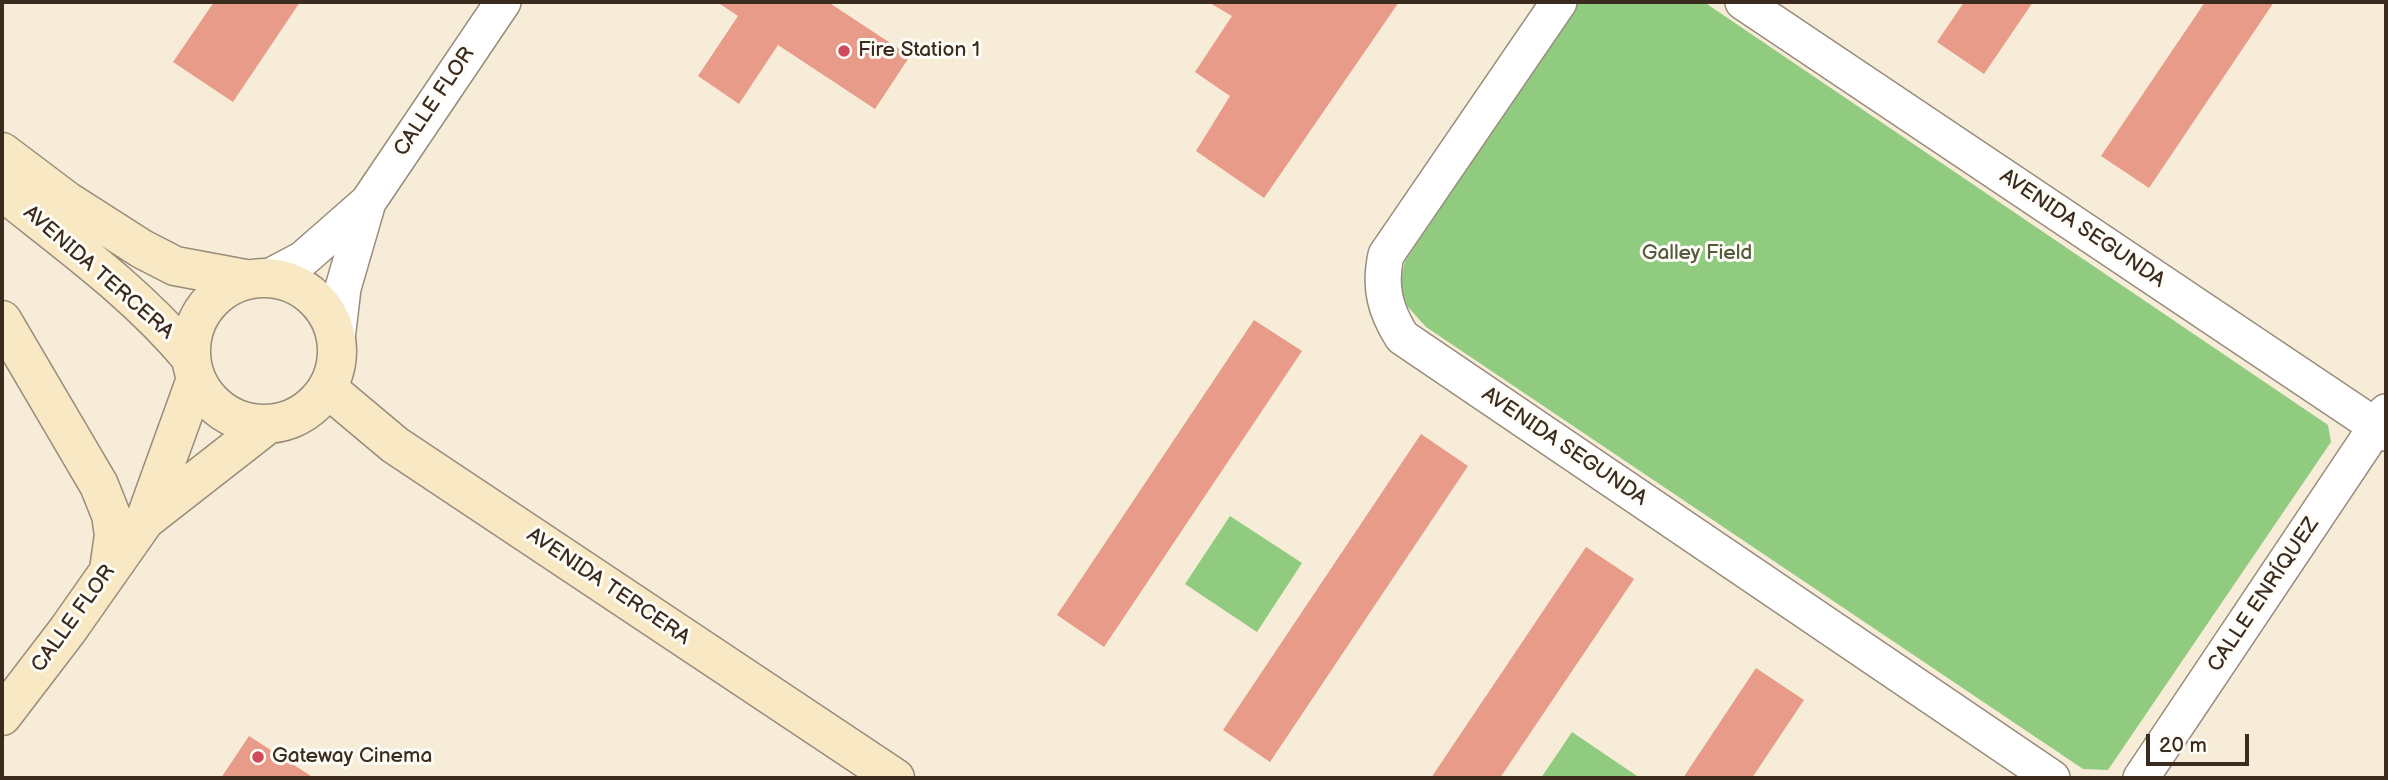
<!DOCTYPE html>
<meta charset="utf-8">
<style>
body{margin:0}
#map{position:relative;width:2388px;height:780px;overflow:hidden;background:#f6ecd8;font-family:"Balsamiq Sans",sans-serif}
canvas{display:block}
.frame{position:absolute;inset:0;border:4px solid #3b2a1e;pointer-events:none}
.scale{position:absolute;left:2146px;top:734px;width:103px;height:32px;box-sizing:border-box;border:4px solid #3b2a1e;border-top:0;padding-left:9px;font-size:21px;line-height:24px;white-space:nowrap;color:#3b2a1e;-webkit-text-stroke:5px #fdfcf7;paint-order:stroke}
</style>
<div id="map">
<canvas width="2388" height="780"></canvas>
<div class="frame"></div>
<div class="scale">20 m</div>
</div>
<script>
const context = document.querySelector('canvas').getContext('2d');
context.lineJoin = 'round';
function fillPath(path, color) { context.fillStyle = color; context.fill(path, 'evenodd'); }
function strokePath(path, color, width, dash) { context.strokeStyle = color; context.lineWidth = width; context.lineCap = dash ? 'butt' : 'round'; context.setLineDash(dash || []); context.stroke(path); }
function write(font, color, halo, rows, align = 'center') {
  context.font = font + ' "Balsamiq Sans",sans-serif'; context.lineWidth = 6; context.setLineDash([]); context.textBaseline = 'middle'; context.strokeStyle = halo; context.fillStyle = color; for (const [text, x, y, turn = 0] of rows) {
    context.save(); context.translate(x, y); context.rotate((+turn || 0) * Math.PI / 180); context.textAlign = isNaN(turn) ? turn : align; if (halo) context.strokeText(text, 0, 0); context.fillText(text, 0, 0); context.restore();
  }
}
fillPath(new Path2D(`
 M1578,2H1704L2328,425L2331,442L2108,770L2083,769L1426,327L1407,306L1400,284L1405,261Z
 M1230,516L1302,563L1257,632L1185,584Z
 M1572,732L1640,778H1541Z`), '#91cb80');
fillPath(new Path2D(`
 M214,2H300L233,102L173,62Z
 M717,2H828L910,56L875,109L778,45L739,104L698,76L738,16Z
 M1208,2H1399L1264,198L1196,151L1230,96L1195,72L1232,16Z
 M1964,2H2033L1984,74L1937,42Z
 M2205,2H2274L2149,188L2101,156Z
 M1254,320L1302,351L1104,647L1057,615Z
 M1421,434L1468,466L1270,762L1223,730Z
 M1586,547L1634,579L1500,778H1431Z
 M1756,668L1804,700L1752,778H1683Z
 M249,736L314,778H221Z`), '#e89b88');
const street = new Path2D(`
 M1559,2L1386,255C1379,287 1385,310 1402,337L2052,778
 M1743,2L2386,433
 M269,277L303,259L368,202L503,2
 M337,339L343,288L368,202
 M2141,778L2386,412`);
const secondary = new Path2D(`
 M2,152L67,201L142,249L175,266L245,279
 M2,191C67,243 137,293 191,358
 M191 351a73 73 0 1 1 146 0a73 73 0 1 1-146 0Z
 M2,320L99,485L111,515L114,535L109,570
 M327,388L395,445L895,778
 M145,520L268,424
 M2,716L67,631L145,520L196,379`);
strokePath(street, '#988b7b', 38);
strokePath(secondary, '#988b7b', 41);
strokePath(street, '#fff', 35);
strokePath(secondary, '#f8e8c3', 38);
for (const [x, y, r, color] of [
 [844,51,7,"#d1495b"],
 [258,757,7,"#d1495b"]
]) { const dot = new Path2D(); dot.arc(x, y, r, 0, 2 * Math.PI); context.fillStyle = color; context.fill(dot); strokePath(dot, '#fdfcf7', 2.5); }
write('21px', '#3b2a1e', '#fdfcf7', [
 ["Fire Station 1",858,51],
 ["Gateway Cinema",272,757]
], 'left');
write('21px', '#3b2a1e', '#fdfcf7', [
 ["CALLE FLOR",435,102,-56],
 ["AVENIDA SEGUNDA",2082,229,34],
 ["AVENIDA TERCERA",98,273,41],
 ["AVENIDA SEGUNDA",1564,447,34],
 ["AVENIDA TERCERA",608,587,34],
 ["CALLE ENRÍQUEZ",2264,595,-56],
 ["CALLE FLOR",74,619,-54]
]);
write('21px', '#555a3b', '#fdfcf7', [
 ["Galley Field",1697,254]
]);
</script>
